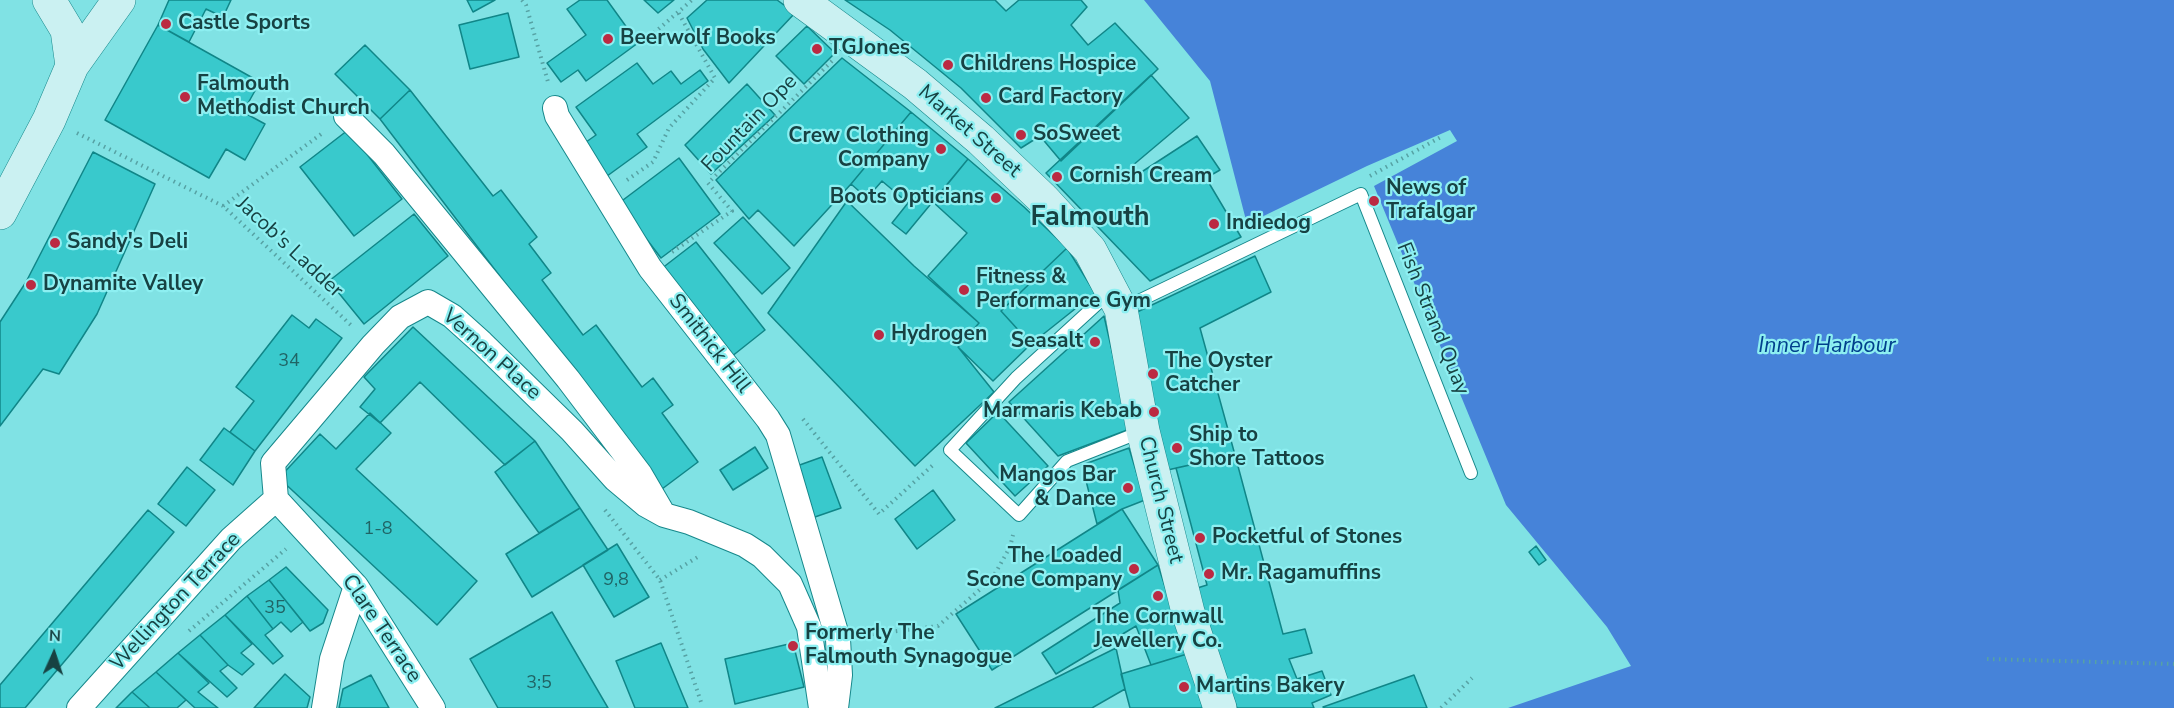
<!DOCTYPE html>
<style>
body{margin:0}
#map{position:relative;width:2174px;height:708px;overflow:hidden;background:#80e2e4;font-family:"Nunito Sans",sans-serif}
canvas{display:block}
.north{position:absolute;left:24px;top:624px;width:60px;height:60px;-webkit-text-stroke:4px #8deff1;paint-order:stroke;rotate:3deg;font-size:16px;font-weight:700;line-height:24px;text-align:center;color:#174243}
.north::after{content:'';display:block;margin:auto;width:21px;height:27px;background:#174243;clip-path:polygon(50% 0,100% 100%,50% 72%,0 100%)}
</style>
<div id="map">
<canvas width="2174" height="708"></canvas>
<div class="north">N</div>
</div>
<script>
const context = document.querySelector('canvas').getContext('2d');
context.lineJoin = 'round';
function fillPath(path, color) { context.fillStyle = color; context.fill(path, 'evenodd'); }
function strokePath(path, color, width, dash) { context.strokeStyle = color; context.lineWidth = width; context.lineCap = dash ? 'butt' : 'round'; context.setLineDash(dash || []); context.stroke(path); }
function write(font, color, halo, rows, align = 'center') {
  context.font = font + ' "Nunito Sans",sans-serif'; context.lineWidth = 4.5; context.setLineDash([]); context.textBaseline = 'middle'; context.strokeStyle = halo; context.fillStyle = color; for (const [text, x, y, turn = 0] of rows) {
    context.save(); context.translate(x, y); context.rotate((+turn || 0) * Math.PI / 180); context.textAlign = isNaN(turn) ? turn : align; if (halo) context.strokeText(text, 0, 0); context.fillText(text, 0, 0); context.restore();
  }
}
fillPath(new Path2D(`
 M1144,0H2174V708H1508L1631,666L1607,627L1506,505L1374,186L1457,141L1450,130L1367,166L1247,224L1210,81Z`), '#4683d9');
const building = new Path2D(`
 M169,0H231L223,17L206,9L189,42L158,25Z
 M467,0H495L473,12Z
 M580,0H607L638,43L586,81L578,70L561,82L547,63L586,35L567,9Z
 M644,0H674L658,13Z
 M707,0H777L795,13L729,83L703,49L687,18Z
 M845,0H995L1006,11L1019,0H1081L1087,7L1071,25L1088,45L1115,23L1158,69L1061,161L1040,136L1021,148L961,88L890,30Z
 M508,13L519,57L470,69L459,25Z
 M158,25L260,82L243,112L265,124L245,160L226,149L209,178L105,120Z
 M807,26L835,53L804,84L776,56Z
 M365,45L410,90L380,119L335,74Z
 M842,58L911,112L851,184L794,246L758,210L749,219L716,180Z
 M637,63L653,84L671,71L681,84L700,70L708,81L637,134L647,147L603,179L579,147L596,135L576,107Z
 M1151,75L1189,118L1132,166L1140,173L1197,136L1220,170L1206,178L1241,237L1150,281L1046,173Z
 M747,84L775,115L711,174L685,145Z
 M410,90L493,196L501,190L537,237L529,244L551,273L542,280L583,335L596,325L642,387L653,378L673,405L662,413L698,462L662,489L380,119Z
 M911,112L968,159L906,234L892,223L908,203L882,181L867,198L851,184Z
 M348,130L402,199L354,236L300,167Z
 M93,152L155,184L97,314L59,374L43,369L0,426V322L26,282Z
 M679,158L720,214L661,258L619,203Z
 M968,159L1024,207L1067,248L1001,311L1031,344L993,381L958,347L979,323L928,276L967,233L933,202Z
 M847,201L914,266L979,323L958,347L994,392L915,466L768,313Z
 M414,214L448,256L364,324L329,281Z
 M743,217L790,268L762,294L714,243Z
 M696,242L765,330L731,357L661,269Z
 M1067,248L1095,293L1031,344L1001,311Z
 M1255,256L1271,292L1200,328L1235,455L1163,471L1135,313Z
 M292,315L309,328L316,319L342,338L255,451L230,432L254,401L236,387Z
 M1104,316L1130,429L1058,456L1009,402Z
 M413,327L535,441L505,465L420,382L380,423L360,407L375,389L364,377Z
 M998,412L1048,466L1015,496L966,443Z
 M370,413L391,433L356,469L477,581L437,625L279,478L320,434L336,449Z
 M224,428L255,451L233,485L200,460Z
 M535,441L580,508L539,533L495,472Z
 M755,447L768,468L733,490L720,470Z
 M1129,448L1145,500L1122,509L1097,524L1082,465Z
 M1235,455L1283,634L1305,629L1312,653L1289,659L1297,679L1322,671L1331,695L1312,703L1314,708H1237L1194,589L1207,585L1176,468Z
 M822,457L841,508L812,518L794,467Z
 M187,467L215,490L186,526L158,504Z
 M933,490L955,520L917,549L895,519Z
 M580,508L608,550L532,597L506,554Z
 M1122,509L1158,565L992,670L956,614Z
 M148,510L174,532L25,708H0V685Z
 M617,544L649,597L614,617L583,565Z
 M1536,546L1546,560L1539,565L1529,552Z
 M1158,565L1187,654L1151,665L1136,626L1056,674L1042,653L1120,603L1118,590Z
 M286,567L328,610L323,623L310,631L269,580Z
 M269,580L303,622L291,632L281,622L273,629L247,596Z
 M247,596L273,629L265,635L283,656L273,664L225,615Z
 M552,612L608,708H498L470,659Z
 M225,615L252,644L241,653L254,664L242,675L228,665L200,635Z
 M200,635L228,665L220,671L237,688L227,697L178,653Z
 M661,643L688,708H635L616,661Z
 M793,643L804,687L735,704L725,659Z
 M1116,648L1125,689L1092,708H995Z
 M178,653L209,683L198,692L218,708H195L156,672Z
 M1187,654L1203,708H1130L1121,674Z
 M156,672L186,700L177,708H150L132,692Z
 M285,674L310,697L307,708H254Z
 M371,675L389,708H339L343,689Z
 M1414,675L1427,708H1324L1323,707Z
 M132,692L150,708H116Z`);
fillPath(building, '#39c9cc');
strokePath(building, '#108688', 1.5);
const lane = new Path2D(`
 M1109,293L1016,378L950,450L1019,515L1067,461L1143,431
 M1122,309L1361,194L1471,473`);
const street = new Path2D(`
 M555,108L557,116L650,268L768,419L778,435L838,639L840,675L836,708
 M346,116L384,154L568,379L640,474L661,510
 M276,499L273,463L373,345L400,317L428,302L452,316L482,343L572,431L615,479L646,505L664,515L689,522L745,545L762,556L790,584L809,627L821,708
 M276,499L356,586L433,708
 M79,708L231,539L276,499
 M324,708L332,659L356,586`);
const secondary = new Path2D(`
 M49,0L67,30L72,66
 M800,0L915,84L981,140L1043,199L1090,250L1121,309L1143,431L1188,612L1220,708
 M0,213L49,120L72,66L119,0`);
strokePath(lane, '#16888b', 14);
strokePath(street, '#16888b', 26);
strokePath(secondary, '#16888b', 34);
strokePath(new Path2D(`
 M522,0L526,5L548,82
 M654,33L692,0
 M77,133L223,206L353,327
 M1370,176L1441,137
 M627,180L653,162L669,128L715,78L678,12
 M223,206L324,132
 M672,252L732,211L708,183L832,61
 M803,419L879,514L934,464
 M605,510L660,580L702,705
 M660,580L701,555
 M189,631L286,549
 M866,635L938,626L992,579L1010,547L1013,535
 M1987,659L2174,664
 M1441,708L1472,678`), '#56a2a4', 4, [1.5, 4.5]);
strokePath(lane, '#fff', 12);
strokePath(street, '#fff', 24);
strokePath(secondary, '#cbf1f2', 33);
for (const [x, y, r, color] of [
 [166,24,6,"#bb2a42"],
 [608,39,6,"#bb2a42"],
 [817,49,6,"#bb2a42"],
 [948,65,6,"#bb2a42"],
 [185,97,6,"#bb2a42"],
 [986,98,6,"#bb2a42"],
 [1021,135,6,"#bb2a42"],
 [941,149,6,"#bb2a42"],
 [1057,177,6,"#bb2a42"],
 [996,198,6,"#bb2a42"],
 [1374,201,6,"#bb2a42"],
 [1214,224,6,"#bb2a42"],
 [55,243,6,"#bb2a42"],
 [31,285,6,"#bb2a42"],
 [964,290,6,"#bb2a42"],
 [879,335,6,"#bb2a42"],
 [1095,342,6,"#bb2a42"],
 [1153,374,6,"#bb2a42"],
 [1154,412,6,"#bb2a42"],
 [1177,448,6,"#bb2a42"],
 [1128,488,6,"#bb2a42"],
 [1200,538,6,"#bb2a42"],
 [1134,569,6,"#bb2a42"],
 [1209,574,6,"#bb2a42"],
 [1158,596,6,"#bb2a42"],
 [793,646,6,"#bb2a42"],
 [1184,687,6,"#bb2a42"]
]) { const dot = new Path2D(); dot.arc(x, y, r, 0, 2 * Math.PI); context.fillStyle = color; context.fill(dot); strokePath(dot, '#8deff1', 2); }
write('18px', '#206465', null, [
 ["34",289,362],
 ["1-8",378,530],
 ["9,8",616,581],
 ["35",275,609],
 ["3;5",539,684]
]);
write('bold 21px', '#174243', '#8deff1', [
 ["Castle Sports",178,24],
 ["Beerwolf Books",620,39],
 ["TGJones",829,49],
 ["Childrens Hospice",960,65],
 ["Falmouth",197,85],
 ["Methodist Church",197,109],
 ["Card Factory",998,98],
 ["SoSweet",1033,135],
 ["Crew Clothing",929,137,"right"],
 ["Company",929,161,"right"],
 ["Cornish Cream",1069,177],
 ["News of",1386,189],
 ["Trafalgar",1386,213],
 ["Boots Opticians",984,198,"right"],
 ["Indiedog",1226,224],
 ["Sandy's Deli",67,243],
 ["Fitness &",976,278],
 ["Performance Gym",976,302],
 ["Dynamite Valley",43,285],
 ["Hydrogen",891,335],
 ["Seasalt",1083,342,"right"],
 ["The Oyster",1165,362],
 ["Catcher",1165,386],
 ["Marmaris Kebab",1142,412,"right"],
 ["Ship to",1189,436],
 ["Shore Tattoos",1189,460],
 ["Mangos Bar",1116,476,"right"],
 ["& Dance",1116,500,"right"],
 ["Pocketful of Stones",1212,538],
 ["The Loaded",1122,557,"right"],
 ["Scone Company",1122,581,"right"],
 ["Mr. Ragamuffins",1221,574],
 ["The Cornwall",1158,618,"center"],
 ["Jewellery Co.",1158,642,"center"],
 ["Formerly The",805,634],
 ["Falmouth Synagogue",805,658],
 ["Martins Bakery",1196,687]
], 'left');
write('21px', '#174243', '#8deff1', [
 ["Fountain Ope",750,124,-46],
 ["Market Street",969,132,41],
 ["Jacob's Ladder",289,248,43],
 ["Fish Strand Quay",1432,319,68],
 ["Smithick Hill",709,344,52],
 ["Vernon Place",491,355,42],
 ["Church Street",1160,500,76],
 ["Wellington Terrace",176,602,-47],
 ["Clare Terrace",381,629,56]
]);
write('italic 22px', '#00408d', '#8deff1', [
 ["Inner Harbour",1827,347]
]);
write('bold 27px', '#174243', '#8deff1', [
 ["Falmouth",1090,218]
]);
</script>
